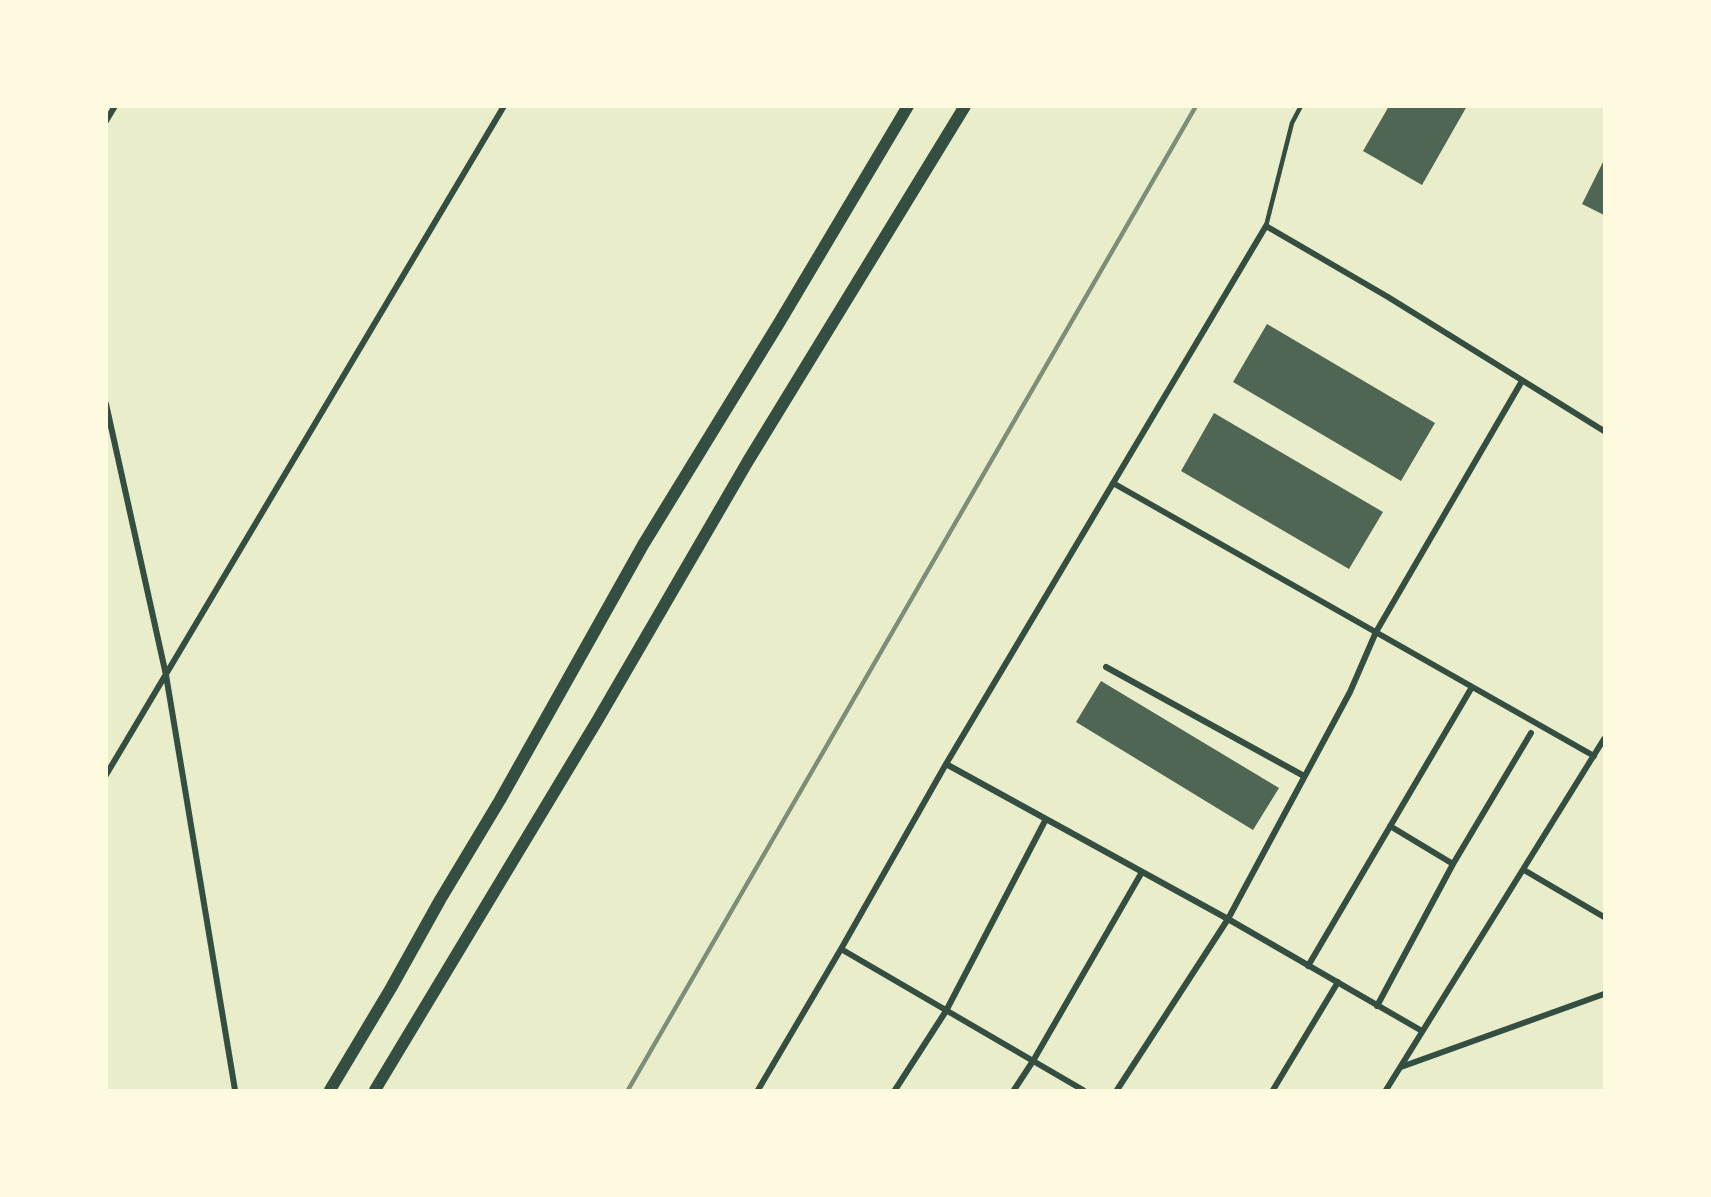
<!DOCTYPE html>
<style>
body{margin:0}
#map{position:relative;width:1711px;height:1197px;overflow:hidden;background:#e9edc9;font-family:Raleway,sans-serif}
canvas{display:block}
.frame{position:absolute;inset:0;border:108px solid #fefae0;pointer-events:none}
</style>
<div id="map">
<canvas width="1711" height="1197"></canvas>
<div class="frame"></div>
</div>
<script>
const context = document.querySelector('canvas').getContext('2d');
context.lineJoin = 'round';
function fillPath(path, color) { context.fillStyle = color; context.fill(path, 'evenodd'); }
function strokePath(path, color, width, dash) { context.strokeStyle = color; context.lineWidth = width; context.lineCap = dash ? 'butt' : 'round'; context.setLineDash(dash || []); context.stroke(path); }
fillPath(new Path2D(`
 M1389,106H1467L1422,185L1363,151Z
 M1604,160V215L1582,204Z
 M1267,324L1435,423L1401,481L1233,382Z
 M1214,413L1383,512L1349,569L1181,471Z
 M1101,681L1279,788L1253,830L1076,722Z`), '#4f6655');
strokePath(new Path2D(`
 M1266,226L1292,123L1301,106`), '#344e41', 4.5);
strokePath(new Path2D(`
 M106,121L115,106
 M106,404L166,675L235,1090
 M1113,483L1594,756
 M1106,667L1304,776
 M946,764L1228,919L1422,1031
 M106,775L504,106
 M1453,864L1531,733
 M1524,870L1604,917
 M841,949L1083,1090
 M1308,966L1472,687
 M1377,1006L1453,864L1390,826
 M1401,1067L1604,994
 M758,1090L841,949L946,764L1266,226L1388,297L1604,431
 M895,1090L946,1011L1046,819
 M1014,1090L1033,1061L1142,872
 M1117,1090L1228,919L1350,692L1376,632L1522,381
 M1273,1090L1338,982
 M1386,1090L1604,739`), '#344e41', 6);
strokePath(new Path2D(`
 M330,1090L391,988L440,900L500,800L643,545L779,323L908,106
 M375,1090L597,721L748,461L965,106`), '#344e41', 12);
strokePath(new Path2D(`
 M628,1090L1196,106`), '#7c8e77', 4.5);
</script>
